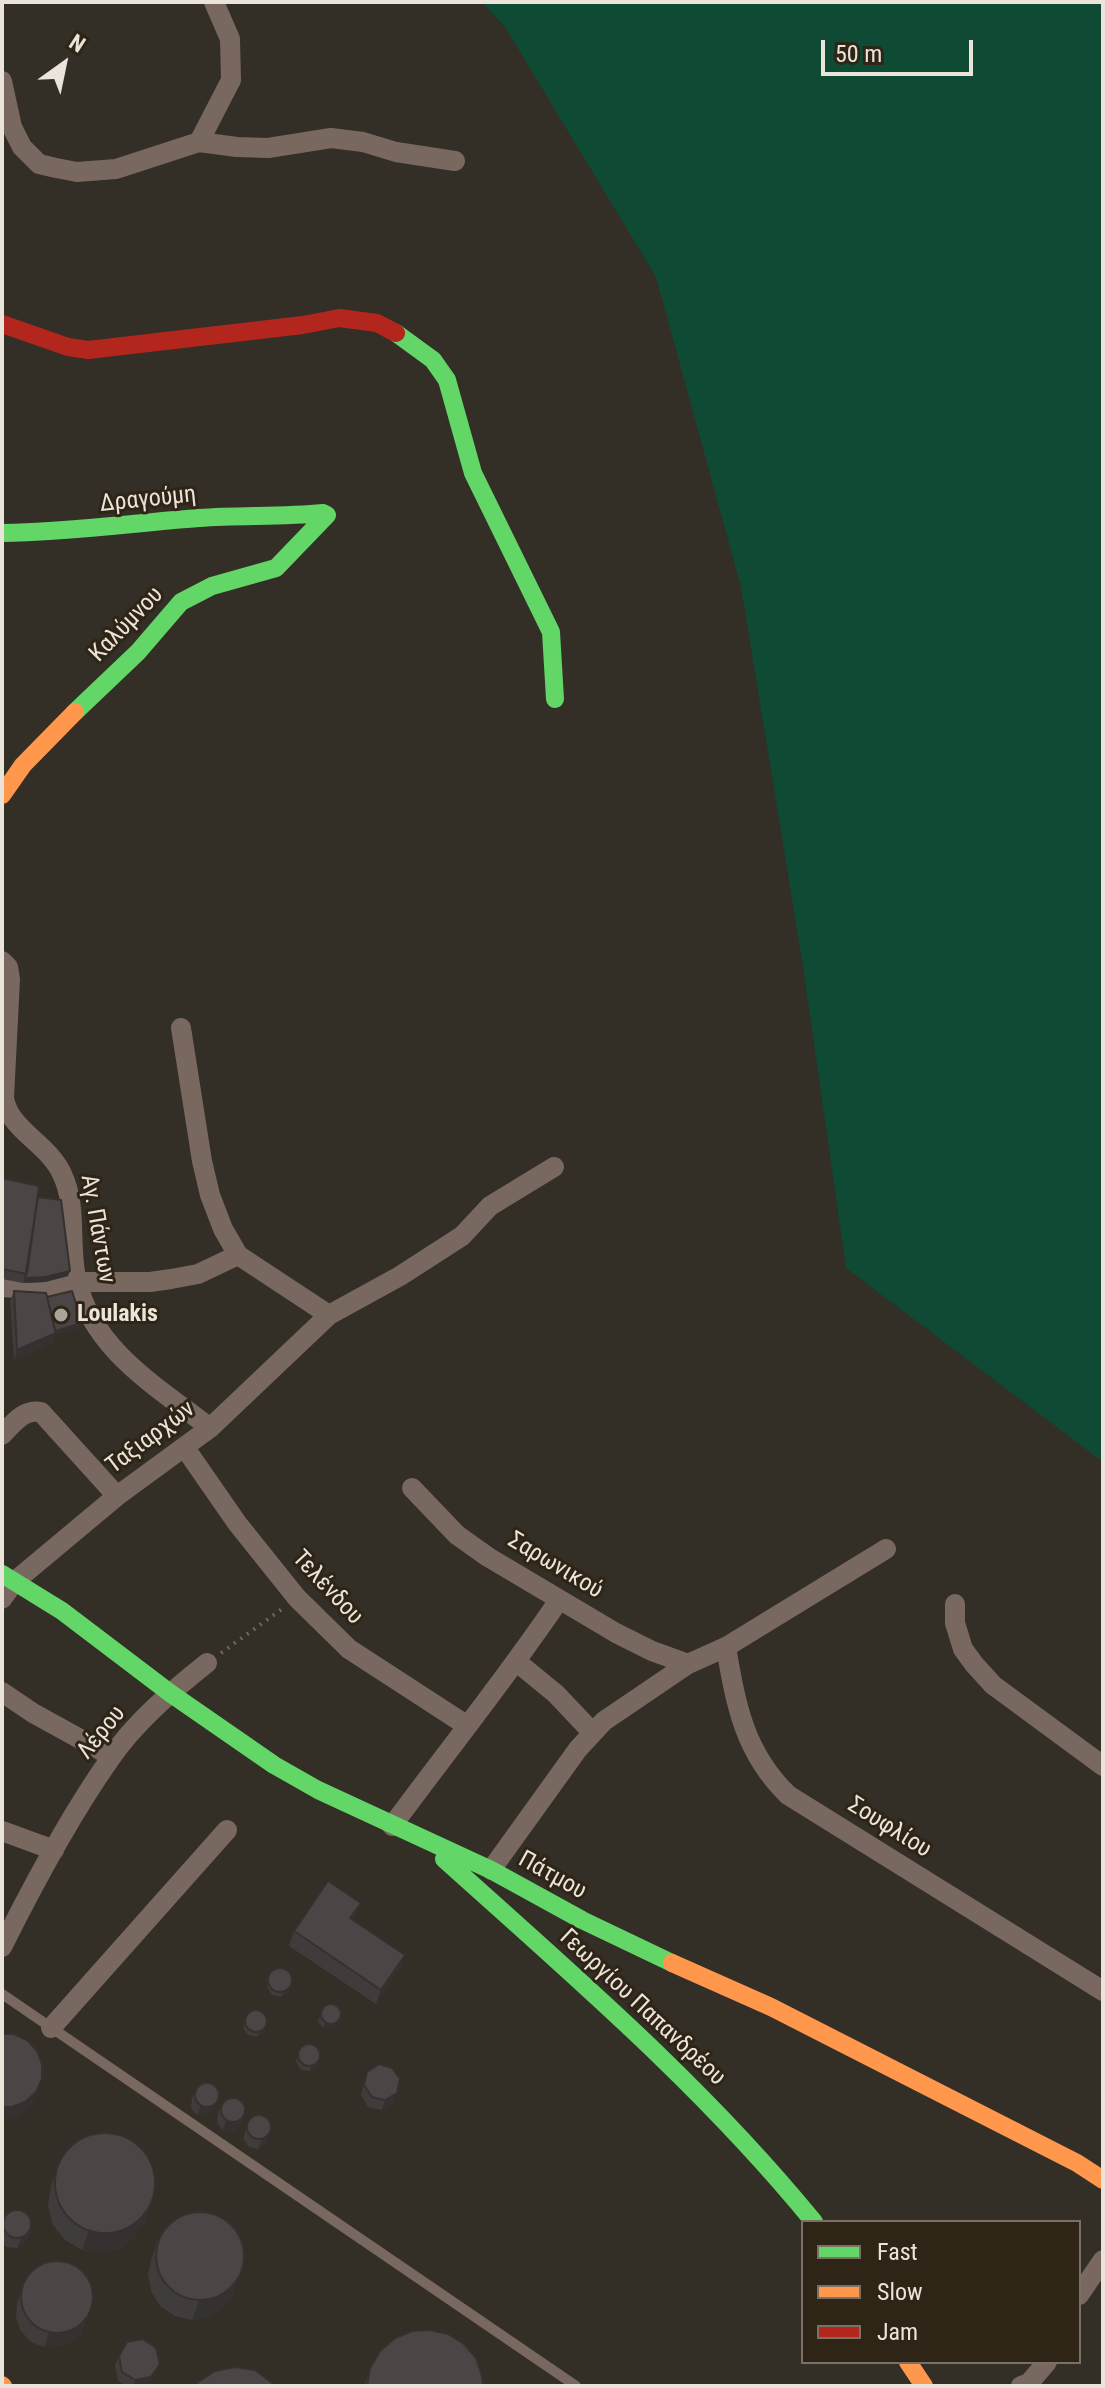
<!DOCTYPE html>
<meta charset="utf-8">
<style>
body{margin:0}
#map{position:relative;width:1105px;height:2388px;overflow:hidden;background:#332e26;font-family:"Roboto Condensed",sans-serif}
canvas{display:block}
.frame{position:absolute;inset:0;border:4px solid #ebe4da;pointer-events:none}
.legend{position:absolute;left:801px;top:2220px;width:280px;height:144px;box-sizing:border-box;background:#2f2516;border:2px solid #7a7164;margin:0;padding:10px 14px;list-style:none;font-size:24px;color:#ebe4da}
.legend li{display:flex;align-items:center;gap:16px;height:40px}
.legend b{width:40px;border:2px solid #7a7164}
.north{position:absolute;left:24px;top:24px;width:80px;height:80px;-webkit-text-stroke:6px #2f2516;paint-order:stroke;rotate:33deg;font-size:22px;font-weight:700;line-height:32px;text-align:center;color:#ebe4da}
.north::after{content:'';display:block;margin:auto;width:28px;height:36px;background:#ebe4da;clip-path:polygon(50% 0,100% 100%,50% 72%,0 100%)}
.scale{position:absolute;left:821px;top:40px;width:152px;height:36px;box-sizing:border-box;border:4px solid #ebe4da;border-top:0;padding-left:10px;font-size:24px;line-height:28px;white-space:nowrap;color:#ebe4da;-webkit-text-stroke:6px #2f2516;paint-order:stroke}
</style>
<div id="map">
<canvas width="1105" height="2388"></canvas>
<div class="frame"></div>
<ul class="legend">
<li><b style="height:10px;background:#63d668"></b>Fast</li>
<li><b style="height:10px;background:#ff974d"></b>Slow</li>
<li><b style="height:10px;background:#b3261e"></b>Jam</li>
</ul>
<div class="north">N</div>
<div class="scale">50 m</div>
</div>
<script>
const context = document.querySelector('canvas').getContext('2d');
context.lineJoin = 'round';
function fillPath(path, color) { context.fillStyle = color; context.fill(path, 'evenodd'); }
function strokePath(path, color, width, dash) { context.strokeStyle = color; context.lineWidth = width; context.lineCap = dash ? 'butt' : 'round'; context.setLineDash(dash || []); context.stroke(path); }
function write(font, color, halo, rows, align = 'center') {
  context.font = font + ' "Roboto Condensed",sans-serif'; context.lineWidth = 6; context.setLineDash([]); context.textBaseline = 'middle'; context.strokeStyle = halo; context.fillStyle = color; for (const [text, x, y, turn = 0] of rows) {
    context.save(); context.translate(x, y); context.rotate((+turn || 0) * Math.PI / 180); context.textAlign = isNaN(turn) ? turn : align; if (halo) context.strokeText(text, 0, 0); context.fillText(text, 0, 0); context.restore();
  }
}
fillPath(new Path2D(`
 M482,2H1103V1462L846,1268L802,960L741,587L656,277L505,27Z`), '#0f4a35');
strokePath(new Path2D(`
 M221,1653L282,1609`), '#6f655f', 4, [2, 6]);
strokePath(new Path2D(`
 M2,1994L576,2386`), '#786860', 10);
strokePath(new Path2D(`
 M2,81L12,127L22,147L39,164L56,168L77,172L116,169L199,142L237,147L268,148L331,138L363,142L396,152L455,161
 M199,142L231,80L230,39L214,2
 M2,961L8,967L10,979L4,1098C9,1130 49,1144 62,1174C78,1207 68,1247 77,1282C94,1351 158,1387 210,1428
 M181,1028L202,1161L210,1195L223,1229L238,1255L329,1315
 M2,1287L49,1290L77,1282H150L171,1279L198,1274L238,1255
 M2,1435C14,1423 23,1409 41,1412L117,1496
 M185,1448L237,1523L297,1598L349,1649L466,1725
 M412,1488L457,1535L488,1557L616,1633L652,1651L688,1664
 M2,1599L14,1582L117,1496L210,1428L329,1315L400,1276L462,1236L490,1206L554,1167
 M955,1604V1623L963,1649L974,1664L993,1685L1103,1766
 M726,1647C736,1705 744,1752 788,1795L1103,1991
 M517,1662L556,1694L592,1732
 M2,1692L33,1713L111,1756
 M392,1826C448,1750 507,1677 559,1600
 M2,1831L54,1850
 M491,1870L578,1749L604,1721L688,1664L726,1647L886,1549
 M2,1947C34,1883 69,1817 110,1759C134,1723 173,1690 207,1663
 M51,2028L227,1830
 M1079,2295L1103,2260
 M1021,2386L1029,2383L1047,2362`), '#786860', 20);
strokePath(new Path2D(`
 M396,333L433,360L447,380L473,473L551,632L555,699
 M2,533C68,532 133,523 199,518C241,515 282,517 323,513L327,515L276,568L212,586L181,602L138,652L75,712
 M2,1574L62,1611L170,1693L274,1765L318,1790L491,1870L582,1920L672,1963
 M444,1859C573,1975 704,2087 814,2222`), '#63d668', 18);
strokePath(new Path2D(`
 M2,795L23,765L75,712
 M672,1963L771,2007L1077,2163L1103,2180
 M908,2362L924,2386
 M2,2385L3,2386`), '#ff974d', 18);
strokePath(new Path2D(`
 M2,324L68,347L88,350L303,325L339,318L377,323L396,333`), '#b3261e', 18);
fillPath(new Path2D(`
 M2,1178L37,1200L68,1276L45,1282L23,1283L2,1279Z
 M14,1291L47,1297L82,1323L80,1328L55,1335L52,1343L14,1360L10,1301Z
 M355,1917L353,1920L405,1955L399,1969L376,2004L289,1946L294,1931Z
 M270,1973L289,1991L281,1997L272,1995L267,1987Z
 M322,2009L340,2020L338,2025L331,2029L323,2028L318,2022Z
 M247,2015L266,2027L264,2032L257,2037L248,2035L243,2028Z
 M299,2049L319,2061L317,2066L310,2071L301,2070L296,2062Z
 M367,2072L393,2103L382,2110L368,2107L361,2095Z
 M196,2089L218,2101L214,2110L207,2116L197,2115L191,2108L192,2098Z
 M222,2103L244,2116L240,2126L232,2132L222,2130L217,2122L218,2113Z
 M249,2120L266,2144L258,2149L249,2147L243,2139Z
 M57,2167L153,2200L146,2219L136,2236L121,2248L102,2253L82,2250L65,2240L53,2225L48,2206L51,2186Z
 M4,2217L30,2232L26,2242L17,2248L6,2247L2,2242V2222Z
 M158,2238L234,2293L224,2308L209,2317L192,2320L175,2316L160,2306L151,2291L148,2274L152,2257Z
 M22,2289L82,2333L71,2342L58,2347H44L31,2342L21,2331L16,2318L17,2304Z
 M119,2356L156,2373L148,2386H126L118,2381L115,2365Z
 M370,2368L483,2386H364Z`), '#403c3b');
fillPath(new Path2D(`
 M70,1271L68,1276L45,1282L23,1283L25,1278Z
 M82,1323L80,1328L55,1335L52,1343L14,1360L17,1350L53,1331Z
 M361,1903L355,1917L345,1933L350,1918Z
 M405,1955L399,1969L376,2004L381,1990Z
 M291,1986L289,1991L281,1997L283,1992Z
 M340,2020L338,2025L331,2029L323,2028L325,2023Z
 M266,2027L264,2032L257,2037L259,2032Z
 M319,2061L317,2066L310,2071L311,2066Z
 M42,2079L31,2106L20,2116L7,2121H2V2107Z
 M397,2093L393,2103L382,2110L385,2100Z
 M218,2101L214,2110L207,2116L197,2115L201,2105Z
 M244,2116L240,2126L232,2132L222,2130L226,2121Z
 M270,2134L266,2144L258,2149L262,2140Z
 M153,2200L146,2219L136,2236L121,2248L102,2253L82,2250L89,2231Z
 M30,2232L26,2242L17,2248L21,2239Z
 M241,2274L234,2293L224,2308L209,2317L192,2320L199,2301Z
 M92,2305L82,2333L71,2342L58,2347H44L49,2333Z
 M160,2364L156,2373L148,2386H133L135,2380Z`), '#343130');
const building = new Path2D(`
 M2,1178L39,1186L27,1274L2,1269Z
 M38,1197L61,1200L70,1271L46,1277L25,1278Z
 M14,1291L46,1293L56,1333L17,1350Z
 M72,1291L82,1323L55,1331L47,1297Z
 M328,1881L361,1903L350,1918L405,1955L381,1990L294,1931Z
 M268 1980a12 12 0 1 1 24 0a12 12 0 1 1-24 0Z
 M321 2014a10 10 0 1 1 20 0a10 10 0 1 1-20 0Z
 M245 2021a11 11 0 1 1 22 0a11 11 0 1 1-22 0Z
 M2,2034H14L27,2040L37,2051L42,2064V2079L36,2092L25,2102L12,2107H2Z
 M298 2055a11 11 0 1 1 22 0a11 11 0 1 1-22 0Z
 M379,2064L392,2068L400,2079L397,2093L385,2100L372,2097L364,2085L367,2072Z
 M195 2095a12 12 0 1 1 24 0a12 12 0 1 1-24 0Z
 M221 2110a12 12 0 1 1 24 0a12 12 0 1 1-24 0Z
 M247 2127a12 12 0 1 1 24 0a12 12 0 1 1-24 0Z
 M55 2183a50 50 0 1 1 100 0a50 50 0 1 1-100 0Z
 M3 2224a14 14 0 1 1 28 0a14 14 0 1 1-28 0Z
 M156 2256a44 44 0 1 1 88 0a44 44 0 1 1-88 0Z
 M21 2297a36 36 0 1 1 72 0a36 36 0 1 1-72 0Z
 M430,2330L448,2334L464,2344L476,2358L482,2376L483,2386H367L370,2368L380,2351L395,2338L412,2331Z
 M143,2339L156,2348L160,2364L151,2377L135,2380L122,2372L119,2356L127,2342Z
 M235,2367L255,2370L271,2382L274,2386H196L198,2382L215,2371Z`);
fillPath(building, '#4b4645');
strokePath(building, '#343130', 2);
for (const [x, y, r, color] of [
 [61,1315,8,"#aba49b"]
]) { const dot = new Path2D(); dot.arc(x, y, r, 0, 2 * Math.PI); context.fillStyle = color; context.fill(dot); strokePath(dot, '#2f2516', 3); }
write('24px', '#ebe4da', '#2f2516', [
 ["Δραγούμη",148,500,-6],
 ["Καλύμνου",127,625,-46],
 ["Αγ. Πάντων",97,1229,80],
 ["Ταξιαρχών",151,1438,-37],
 ["Σαρωνικού",555,1566,31],
 ["Τελένδου",327,1588,47],
 ["Λέρου",102,1733,-51],
 ["Σουφλίου",889,1828,32],
 ["Πάτμου",552,1876,29],
 ["Γεωργίου Παπανδρέου",642,2008,43]
]);
write('bold 24px', '#ebe4da', '#2f2516', [
 ["Loulakis",77,1315]
], 'left');
</script>
